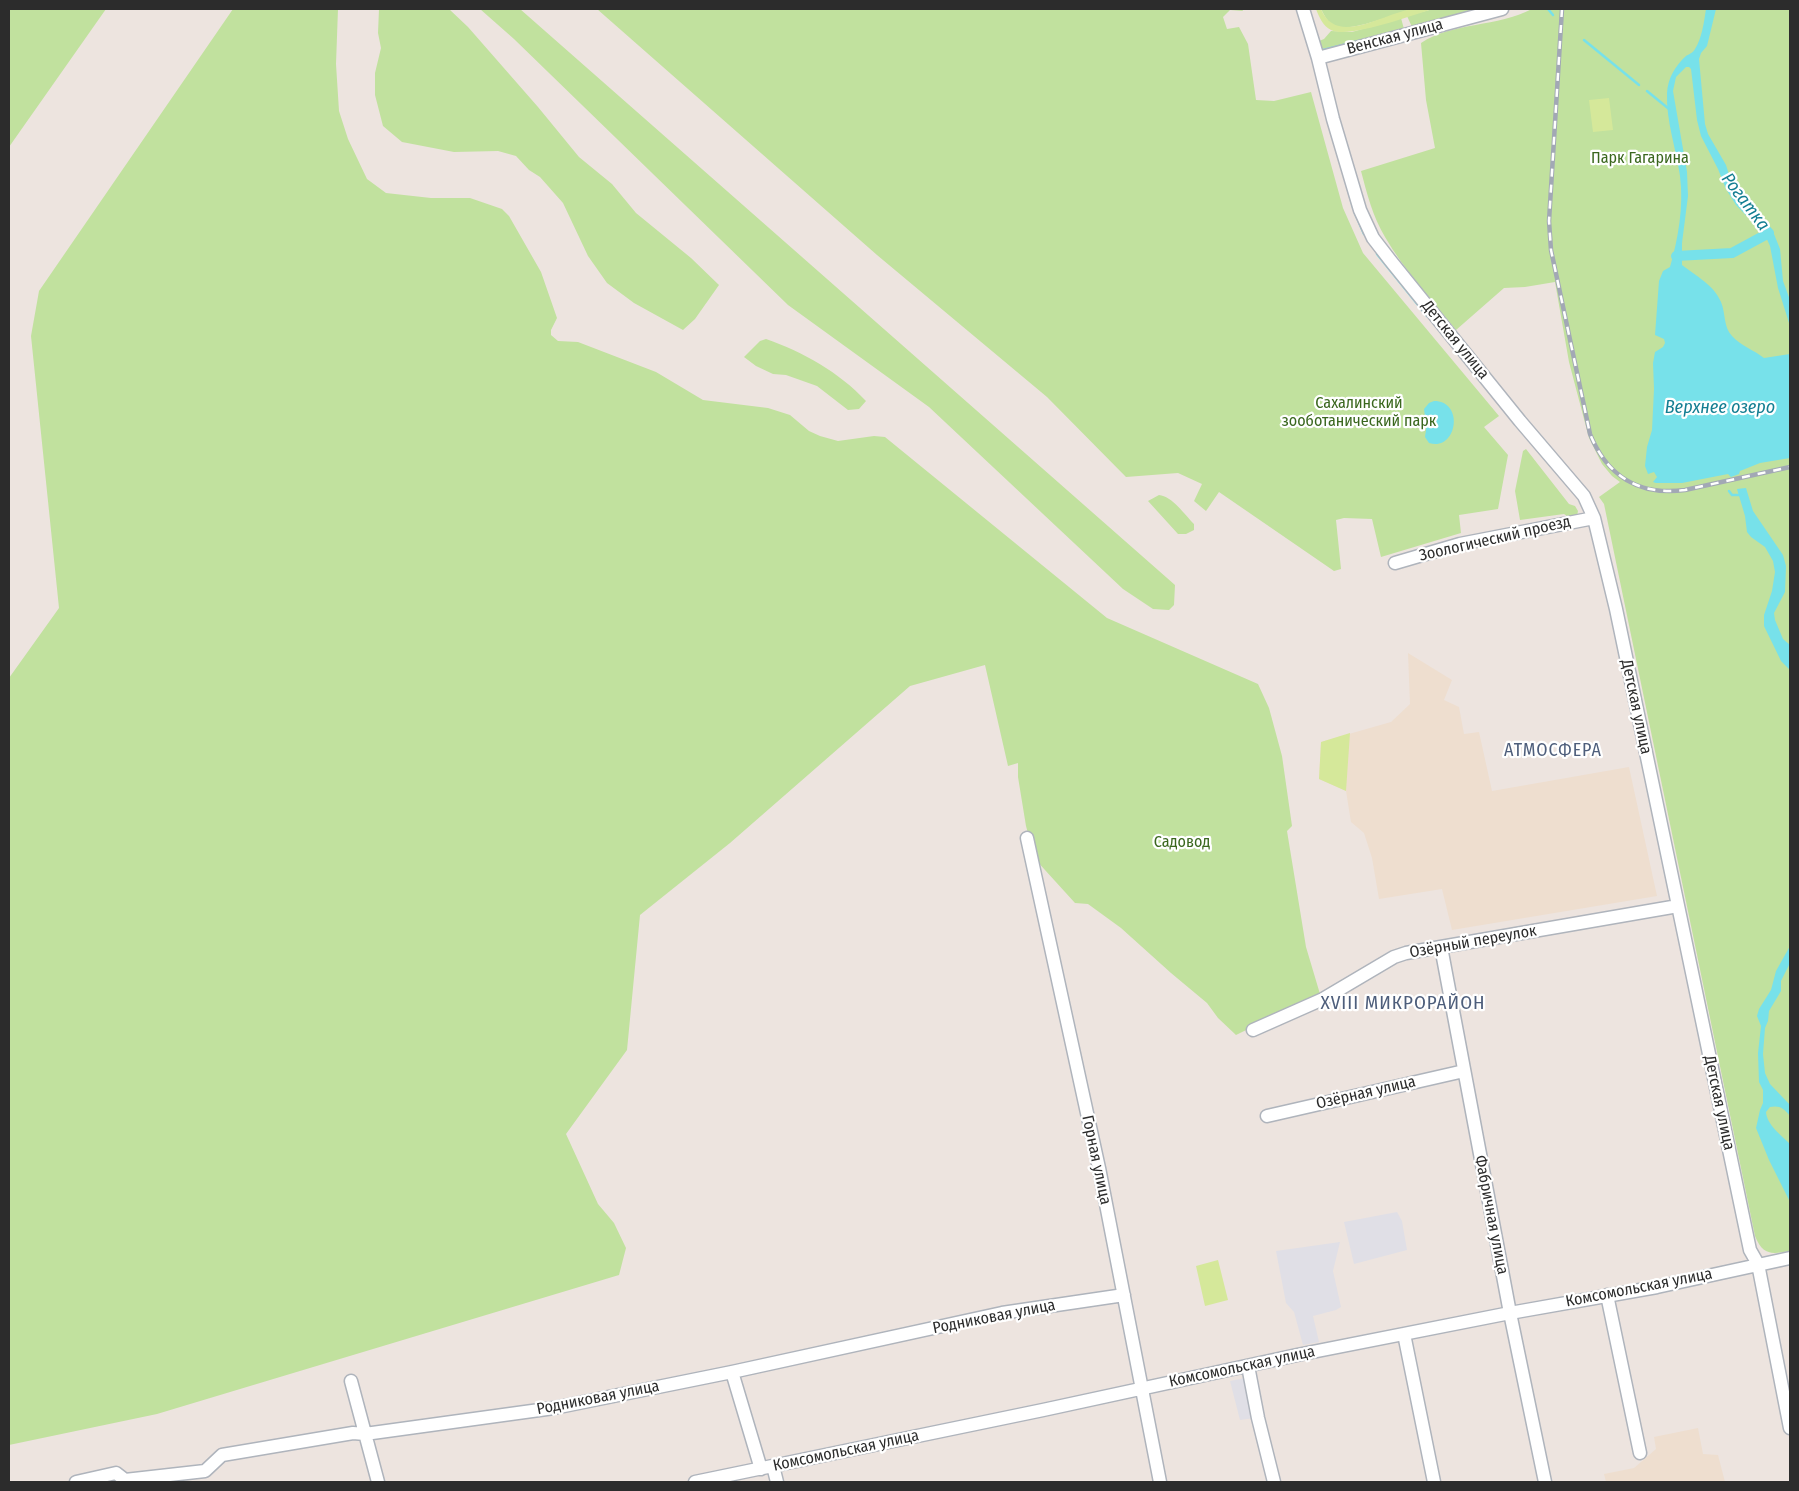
<!DOCTYPE html>
<meta charset="utf-8">
<style>
body{margin:0}
#map{position:relative;width:1799px;height:1491px;overflow:hidden;background:#ede4df;font-family:"Fira Sans Condensed",sans-serif}
canvas{display:block}
.frame{position:absolute;inset:0;border:10px solid #2c2c2c;pointer-events:none}
</style>
<div id="map">
<canvas width="1799" height="1491"></canvas>
<div class="frame"></div>
</div>
<script>
const context = document.querySelector('canvas').getContext('2d');
context.lineJoin = 'round';
function fillPath(path, color) { context.fillStyle = color; context.fill(path, 'evenodd'); }
function strokePath(path, color, width, dash) { context.strokeStyle = color; context.lineWidth = width; context.lineCap = dash ? 'butt' : 'round'; context.setLineDash(dash || []); context.stroke(path); }
function write(font, color, halo, rows, align = 'center') {
  context.font = font + ' "Fira Sans Condensed",sans-serif'; context.lineWidth = 4.5; context.setLineDash([]); context.textBaseline = 'middle'; context.strokeStyle = halo; context.fillStyle = color; for (const [text, x, y, turn = 0] of rows) {
    context.save(); context.translate(x, y); context.rotate((+turn || 0) * Math.PI / 180); context.textAlign = isNaN(turn) ? turn : align; if (halo) context.strokeText(text, 0, 0); context.fillText(text, 0, 0); context.restore();
  }
}
fillPath(new Path2D(`
 M1397,1212L1402,1221L1407,1250L1354,1264L1344,1222Z
 M1340,1242L1333,1271L1341,1307L1336,1310L1313,1316L1319,1342L1303,1345L1294,1312L1286,1303L1276,1251Z
 M1245,1378L1254,1418L1240,1420L1230,1381Z`), '#e0dfe6');
fillPath(new Path2D(`
 M1408,653L1452,680L1444,700L1459,707L1464,734L1479,732L1492,791L1629,767L1657,896L1452,930L1442,889L1379,899L1372,858L1364,833L1351,822L1346,791L1319,779L1321,742L1391,722L1410,704Z
 M1698,1428L1703,1454L1718,1455L1725,1482H1606L1604,1474L1634,1468L1656,1449L1654,1437Z`), '#eedecf');
fillPath(new Path2D(`
 M9,9H106L9,147Z
 M233,9H338L336,64L339,111L348,139L367,179L386,193L431,198H470L502,209L509,216L541,272L557,318L551,330V335L558,341L578,342L656,372L703,400L768,408L790,415L809,431L820,436L838,441L874,436L885,437L1107,618L1258,684L1269,708L1282,756L1292,826L1287,831L1306,947L1320,994L1236,1035L1218,1018L1207,1003L1171,973L1121,928L1088,904L1075,903L1035,859L1026,826L1018,777V763L1008,766L985,665L910,686L730,843L640,915L627,1050L566,1134L598,1204L614,1223L626,1248L619,1275L157,1414L9,1445V678L59,608L31,336L39,291Z
 M379,9H449L468,27L538,107L579,157L612,184L636,213L691,258L719,285L695,319L683,330L634,303L607,283L588,256L563,203L540,177L529,170L516,156L498,151L454,152L402,142L383,126L375,95V73L381,48L378,33Z
 M480,9H520L1175,585L1174,605L1169,610L1153,609L1123,589L929,407L788,305L514,39Z
 M597,9H1242L1243,11L1230,10L1223,17L1227,29L1239,27L1248,44L1256,100L1274,101L1311,92L1343,208L1363,253L1499,416L1484,427L1508,455L1498,509L1459,515L1461,533L1381,557L1372,519L1344,518L1336,520L1341,569L1334,571L1219,492L1206,511L1194,501L1202,484L1178,473L1126,477L1047,397L877,255Z
 M1321,9H1412C1393,14 1350,34 1332,25C1327,21 1324,15 1321,9Z
 M1433,9H1481L1412,27L1407,16Z
 M1532,9H1790V1251C1772,1254 1763,1256 1755,1236L1604,504L1599,497L1620,482L1612,476L1602,464L1589,438L1569,362L1555,282L1525,287L1504,288L1456,330C1432,300 1404,270 1385,237C1373,217 1367,194 1361,171L1435,148L1426,100L1421,43C1453,22 1498,27 1532,9Z
 M1401,18L1404,29L1333,47L1322,49L1319,46V41L1324,39L1331,31L1352,32Z
 M766,339C803,352 839,372 866,401L859,409L848,410L817,386L786,375L773,374L756,366L744,357L760,341Z
 M1526,449L1569,504L1575,506L1578,511L1577,516L1570,518L1564,514L1520,520L1515,491L1523,451Z
 M1159,495C1172,496 1185,515 1194,524V530L1186,534H1178L1148,501Z`), '#c1e19e');
fillPath(new Path2D(`
 M1316,9H1321C1337,48 1385,12 1413,9C1419,8 1426,9 1433,9C1412,15 1349,39 1331,30C1323,26 1319,17 1316,9Z
 M1609,98L1613,130L1593,132L1589,100Z
 M1350,733L1346,791L1319,779L1321,742Z
 M1218,1260L1228,1300L1205,1306L1196,1266Z`), '#d5e89a');
fillPath(new Path2D(`
 M1706,9H1716L1707,46L1701,53L1699,59L1705,124L1708,134L1726,165L1732,184L1772,229L1780,249L1783,281L1790,300V326L1778,288L1770,246L1765,235L1736,205L1726,189L1718,169L1701,136L1697,120L1691,69L1689,67H1686L1676,77L1673,91L1687,172L1688,196L1682,243V265C1696,276 1714,285 1721,302C1726,314 1723,326 1732,336C1741,346 1754,350 1764,358L1790,354V458L1760,463L1740,471L1739,474L1731,477L1728,474L1682,483H1656L1653,482L1657,477L1654,472L1648,474L1645,466L1647,447L1652,430L1654,389L1653,363L1655,352L1663,347L1665,343L1664,339L1655,335L1659,281L1663,271L1670,267C1678,239 1684,206 1680,176C1676,148 1666,121 1667,93C1668,78 1675,66 1686,56C1689,54 1693,53 1695,49C1702,38 1704,22 1706,9Z
 M1434,401C1465,401 1457,452 1429,443L1425,437L1427,423L1425,417L1424,409L1429,403Z
 M1746,488L1753,511L1783,555L1786,566L1785,592L1774,613L1775,620L1783,639L1790,645V670L1781,661L1764,626V615L1772,591L1775,572L1773,561L1765,547L1751,537L1747,532L1745,516L1737,489Z
 M1790,946V963L1781,981V991L1769,1011L1768,1021L1765,1028L1763,1054L1765,1073L1770,1084L1790,1105V1116C1784,1108 1779,1105 1770,1107L1766,1112C1767,1125 1781,1135 1790,1144V1202L1769,1160L1756,1128L1760,1110L1763,1103V1090L1759,1082L1758,1053L1761,1026L1757,1016L1759,1009L1771,990L1776,971Z`), '#77e1ea');
strokePath(new Path2D(`
 M1548,9L1553,15
 M1584,40L1639,85
 M1323,50L1363,40
 M1647,91L1669,109
 M1347,186L1353,207
 M1355,213L1364,234
 M1377,254L1427,316
 M1729,491L1732,495H1741`), '#77e1ea', 2.5);
strokePath(new Path2D(`
 M1676,256L1732,253L1769,233`), '#77e1ea', 10);
const minor = new Path2D(`
 M1303,9L1318,58L1333,119L1360,210L1373,238L1390,260L1520,421L1584,496L1594,518L1616,609L1750,1250L1758,1264L1790,1428
 M1318,58L1502,9
 M1395,563L1460,544L1594,518
 M1027,838L1099,1168L1160,1482
 M1441,947L1510,1313L1545,1482
 M1253,1030L1323,999L1394,957L1406,953L1678,906
 M1267,1116L1464,1071
 M1607,1295L1640,1453
 M1404,1334L1434,1482
 M1248,1366L1258,1418L1274,1482
 M732,1372L761,1469
 M351,1381L378,1482
 M773,1466L777,1482
 M76,1482L116,1473L125,1480L205,1471L222,1455L353,1433L365,1434L554,1408L732,1372L1002,1313L1124,1295
 M695,1482L1043,1410L1297,1355L1510,1313L1657,1287L1790,1258`);
strokePath(minor, '#afb4bc', 15);
strokePath(minor, '#fff', 12);
const rail = new Path2D(`
 M1562,9L1549,221L1551,250L1590,434C1607,476 1639,496 1685,490L1790,467`);
strokePath(rail, '#a2a8b5', 4.5);
strokePath(rail, '#fff', 2.5, [8]);
write('16px', '#2c2c2c', '#fff', [
 ["Венская улица",1395,37,-15],
 ["Детская улица",1455,340,51],
 ["Зоологический проезд",1495,539,-13],
 ["Детская улица",1636,707,78],
 ["Озёрный переулок",1473,942,-10],
 ["Озёрная улица",1366,1093,-13],
 ["Детская улица",1719,1103,78],
 ["Горная улица",1096,1160,78],
 ["Фабричная улица",1491,1215,79],
 ["Комсомольская улица",1639,1288,-11],
 ["Родниковая улица",994,1317,-11],
 ["Комсомольская улица",1242,1367,-12],
 ["Родниковая улица",598,1398,-11],
 ["Комсомольская улица",846,1451,-12]
]);
write('16px', '#3a671e', '#fff', [
 ["Парк Гагарина",1640,159],
 ["Сахалинский",1359,404],
 ["зооботанический парк",1359,422],
 ["Садовод",1182,843]
]);
write('italic 18px', '#137e92', '#fff', [
 ["Рогатка",1745,202,53],
 ["Верхнее озеро",1720,408]
]);
context.letterSpacing = '1px';
write('18px', '#4e5e7b', '#fff', [
 ["АТМОСФЕРА",1553,751]
]);
context.letterSpacing = '0px';
context.letterSpacing = '1px';
write('19px', '#4e5e7b', '#fff', [
 ["XVIII МИКРОРАЙОН",1403,1004]
]);
context.letterSpacing = '0px';
</script>
